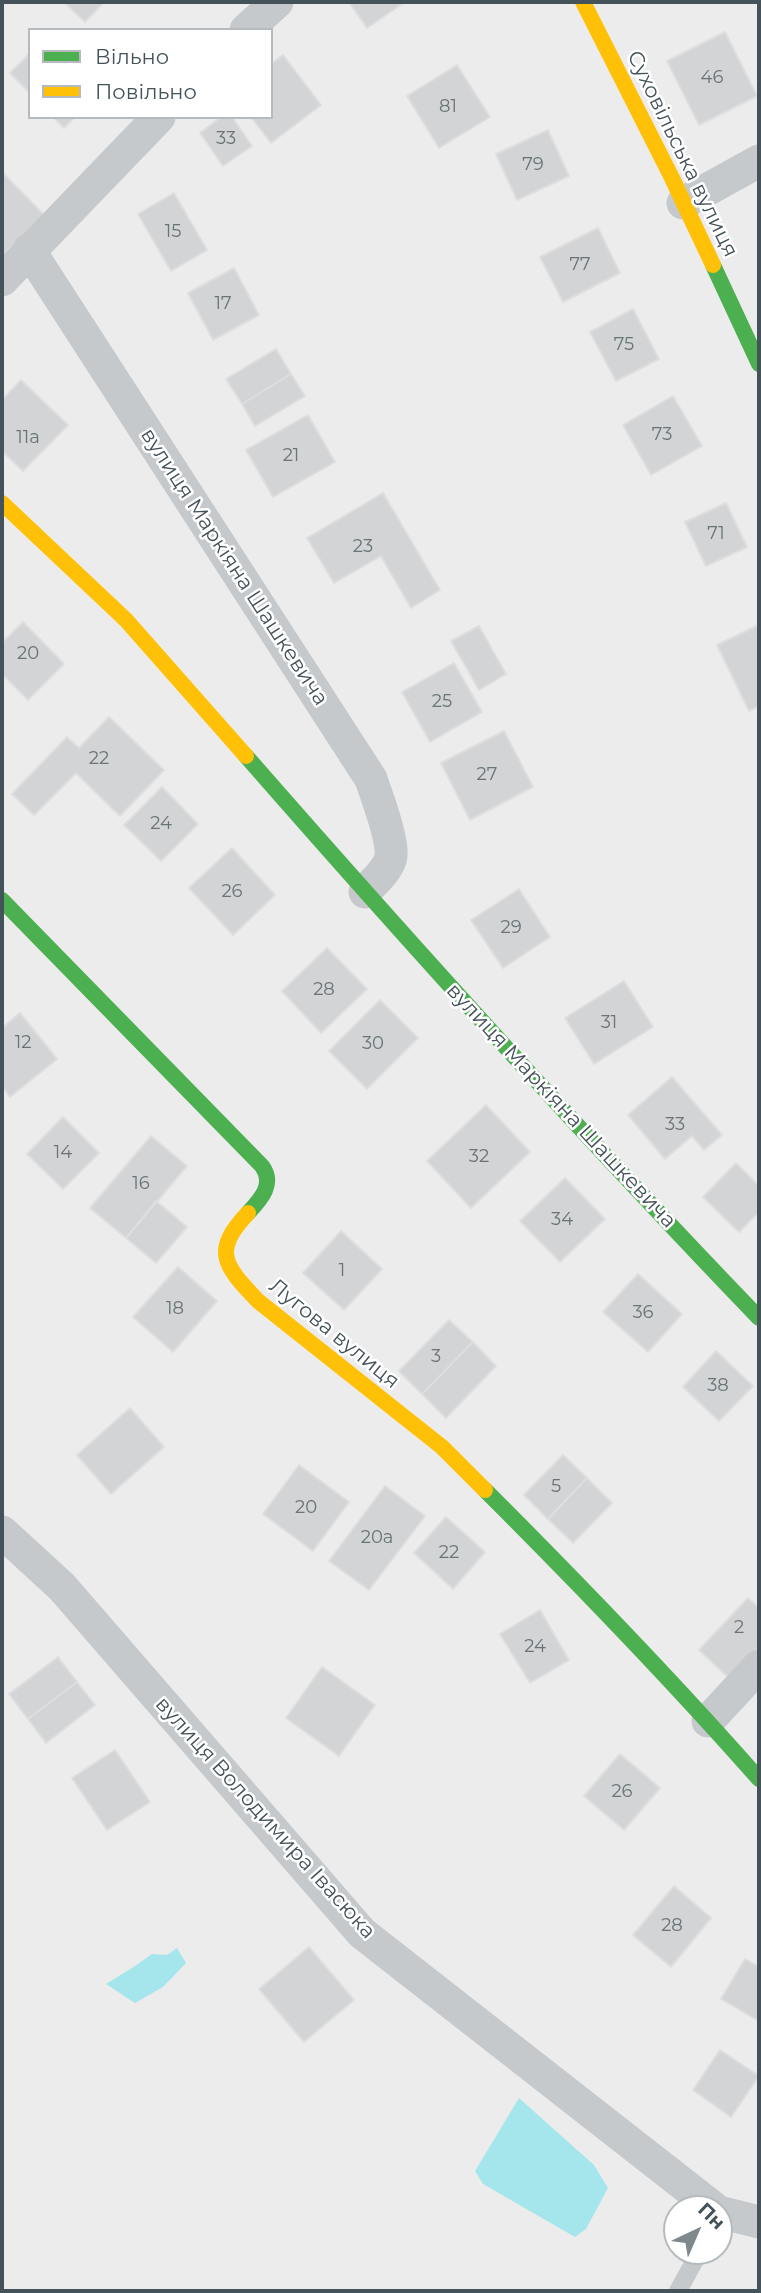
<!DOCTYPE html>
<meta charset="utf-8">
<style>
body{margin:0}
#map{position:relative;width:761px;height:2293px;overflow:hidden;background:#edecec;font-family:Montserrat,sans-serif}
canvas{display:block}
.frame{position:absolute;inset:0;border:4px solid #445259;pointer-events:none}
.legend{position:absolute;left:28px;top:28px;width:245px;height:91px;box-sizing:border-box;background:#fff;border:2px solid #b4babd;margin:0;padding:9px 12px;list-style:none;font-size:21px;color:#445259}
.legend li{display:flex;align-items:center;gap:14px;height:35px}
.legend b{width:35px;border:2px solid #b4babd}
.north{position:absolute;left:663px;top:2195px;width:70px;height:70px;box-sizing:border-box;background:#fff;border:2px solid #b4babd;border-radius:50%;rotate:44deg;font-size:19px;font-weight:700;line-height:28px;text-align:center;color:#445259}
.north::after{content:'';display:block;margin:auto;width:24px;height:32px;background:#7f888c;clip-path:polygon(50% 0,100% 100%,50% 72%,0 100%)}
</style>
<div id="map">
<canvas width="761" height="2293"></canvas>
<div class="frame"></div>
<ul class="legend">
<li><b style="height:9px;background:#4caf50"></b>Вільно</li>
<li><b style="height:9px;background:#ffc107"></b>Повільно</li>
</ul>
<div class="north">Пн</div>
</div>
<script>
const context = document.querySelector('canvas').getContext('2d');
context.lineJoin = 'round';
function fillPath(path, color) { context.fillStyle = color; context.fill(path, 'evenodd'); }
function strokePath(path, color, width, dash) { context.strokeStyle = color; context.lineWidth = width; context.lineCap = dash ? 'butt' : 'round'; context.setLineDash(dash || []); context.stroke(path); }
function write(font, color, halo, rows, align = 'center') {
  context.font = font + ' Montserrat,sans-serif'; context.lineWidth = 5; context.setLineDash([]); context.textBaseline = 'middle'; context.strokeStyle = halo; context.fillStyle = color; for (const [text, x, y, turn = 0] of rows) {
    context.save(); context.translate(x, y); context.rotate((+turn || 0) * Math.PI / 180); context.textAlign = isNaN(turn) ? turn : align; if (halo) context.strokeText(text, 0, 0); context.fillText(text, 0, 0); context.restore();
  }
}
fillPath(new Path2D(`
 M177,1948L186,1963L163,1987L135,2003L106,1984L135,1966L152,1954L167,1955Z
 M519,2098L594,2165L608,2188L586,2229L575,2237L483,2184L475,2171Z`), '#a4e6eb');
const building = new Path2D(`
 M68,2H104L85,22L66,4Z
 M349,2H405L367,28Z
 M725,32L757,96L699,125L667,61Z
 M30,53V93L10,73Z
 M283,55L321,105L271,143L251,117H271V64Z
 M457,65L490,117L439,148L407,96Z
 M53,117H75L64,128Z
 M221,117H232L252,146L223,166L200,133Z
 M548,130L569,176L517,200L496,154Z
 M2,172L44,215L2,256Z
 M174,193L207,250L171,271L138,214Z
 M598,228L620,273L563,302L540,257Z
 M234,268L259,315L213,340L188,293Z
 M633,309L659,359L616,381L590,332Z
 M276,349L291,374L242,404L226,379Z
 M291,374L305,396L255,426L242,404Z
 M21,380L68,425L23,471L2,451V400Z
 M673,396L702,446L651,475L623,425Z
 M308,415L335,462L273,497L246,450Z
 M383,493L440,590L411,608L381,556L334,583L307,538Z
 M726,503L747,547L706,566L685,522Z
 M23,622L64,664L28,700L2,674V643Z
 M759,625V706L749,711L717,645Z
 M479,626L506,674L479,690L451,641Z
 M454,663L482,712L430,742L402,692Z
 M109,717L164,770L120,816L76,773L34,815L12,794L67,737L79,748Z
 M504,731L533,787L470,820L441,763Z
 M162,787L198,824L161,861L124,825Z
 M232,848L275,895L233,935L189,888Z
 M519,889L550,937L503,968L471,920Z
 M327,948L367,989L321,1033L282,991Z
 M624,981L653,1027L594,1064L565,1018Z
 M380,1000L418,1038L367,1089L329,1051Z
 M20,1013L57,1059L10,1097L2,1086V1028Z
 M672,1077L722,1135L704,1150L692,1136L665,1159L628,1115Z
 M486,1105L530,1152L471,1208L427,1161Z
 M63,1117L99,1153L63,1189L27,1154Z
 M151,1136L187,1166L126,1238L90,1208Z
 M736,1163L759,1186V1212L739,1232L703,1197Z
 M565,1178L605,1219L560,1262L520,1221Z
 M156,1201L187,1227L156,1263L126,1238Z
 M341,1231L382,1269L344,1310L303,1273Z
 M178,1267L217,1301L173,1352L133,1317Z
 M638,1274L682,1314L648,1352L603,1312Z
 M449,1320L473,1342L422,1394L399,1371Z
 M473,1342L496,1366L446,1418L422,1394Z
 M716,1351L753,1386L719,1421L683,1387Z
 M130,1408L164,1447L111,1494L77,1455Z
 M563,1455L587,1478L548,1519L524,1495Z
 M299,1465L349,1502L313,1551L263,1514Z
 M587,1478L612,1503L573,1543L548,1519Z
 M385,1486L425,1516L369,1590L329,1561Z
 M446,1517L485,1552L453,1589L414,1553Z
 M748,1598L759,1608V1647L730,1679L699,1650Z
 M540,1610L569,1660L530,1683L500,1634Z
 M58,1657L77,1682L28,1719L9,1694Z
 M322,1667L375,1705L339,1756L286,1718Z
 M77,1682L95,1705L46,1743L28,1719Z
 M115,1750L150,1802L107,1830L72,1778Z
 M620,1754L660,1788L624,1830L584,1796Z
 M674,1886L711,1918L671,1967L633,1935Z
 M309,1947L354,2000L304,2042L259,1989Z
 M745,1959L759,1967V2021L721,1999Z
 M720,2050L759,2076L731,2117L693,2090Z`);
fillPath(building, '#d3d4d5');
strokePath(building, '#dededf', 2);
strokePath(new Path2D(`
 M678,2291L700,2251`), '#c6c9cb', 18);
strokePath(new Path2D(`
 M246,30L277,2
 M683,203L759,161
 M29,250L371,779C377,797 393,839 391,856C389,870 373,882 365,892
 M2,280L159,117
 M2,1532L62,1587L362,1933L715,2209
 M708,1721L759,1666
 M719,2212L759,2222`), '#c6c9cb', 33);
strokePath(new Path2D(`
 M713,265L759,364
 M246,756C413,947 583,1135 759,1318
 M2,900L262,1166C275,1184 261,1199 248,1213
 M485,1490C579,1584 671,1679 759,1779`), '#4caf50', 16);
strokePath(new Path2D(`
 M583,2L672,178L713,265
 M2,503L126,620L246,756
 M248,1213C211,1252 225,1266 258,1301L442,1447L485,1490`), '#ffc107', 16);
write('18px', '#697479', null, [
 ["46",712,78],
 ["81",448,107],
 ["33",226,139],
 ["79",533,165],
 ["15",173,232],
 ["77",580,265],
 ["17",223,304],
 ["75",624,345],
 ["73",662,435],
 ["11а",28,438],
 ["21",291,456],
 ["71",716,534],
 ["23",363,547],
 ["20",28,654],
 ["25",442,702],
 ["22",99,759],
 ["27",487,775],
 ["24",161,824],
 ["26",232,892],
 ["29",511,928],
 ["28",324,990],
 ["31",609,1023],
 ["12",23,1043],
 ["30",373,1044],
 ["33",675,1125],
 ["14",63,1153],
 ["32",479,1157],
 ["16",141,1184],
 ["34",562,1220],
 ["1",342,1271],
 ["18",175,1309],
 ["36",643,1313],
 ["3",436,1357],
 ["38",718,1386],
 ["5",556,1487],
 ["20",306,1508],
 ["20а",377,1538],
 ["22",449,1553],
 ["2",739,1628],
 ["24",535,1647],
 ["26",622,1792],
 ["28",672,1926]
]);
write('21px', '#445259', '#fff', [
 ["Суховільська вулиця",682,154,64],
 ["вулиця Маркіяна Шашкевича",234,567,57],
 ["вулиця Маркіяна Шашкевича",561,1106,47],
 ["Лугова вулиця",334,1334,39],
 ["вулиця Володимира Івасюка",265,1818,48]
]);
</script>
